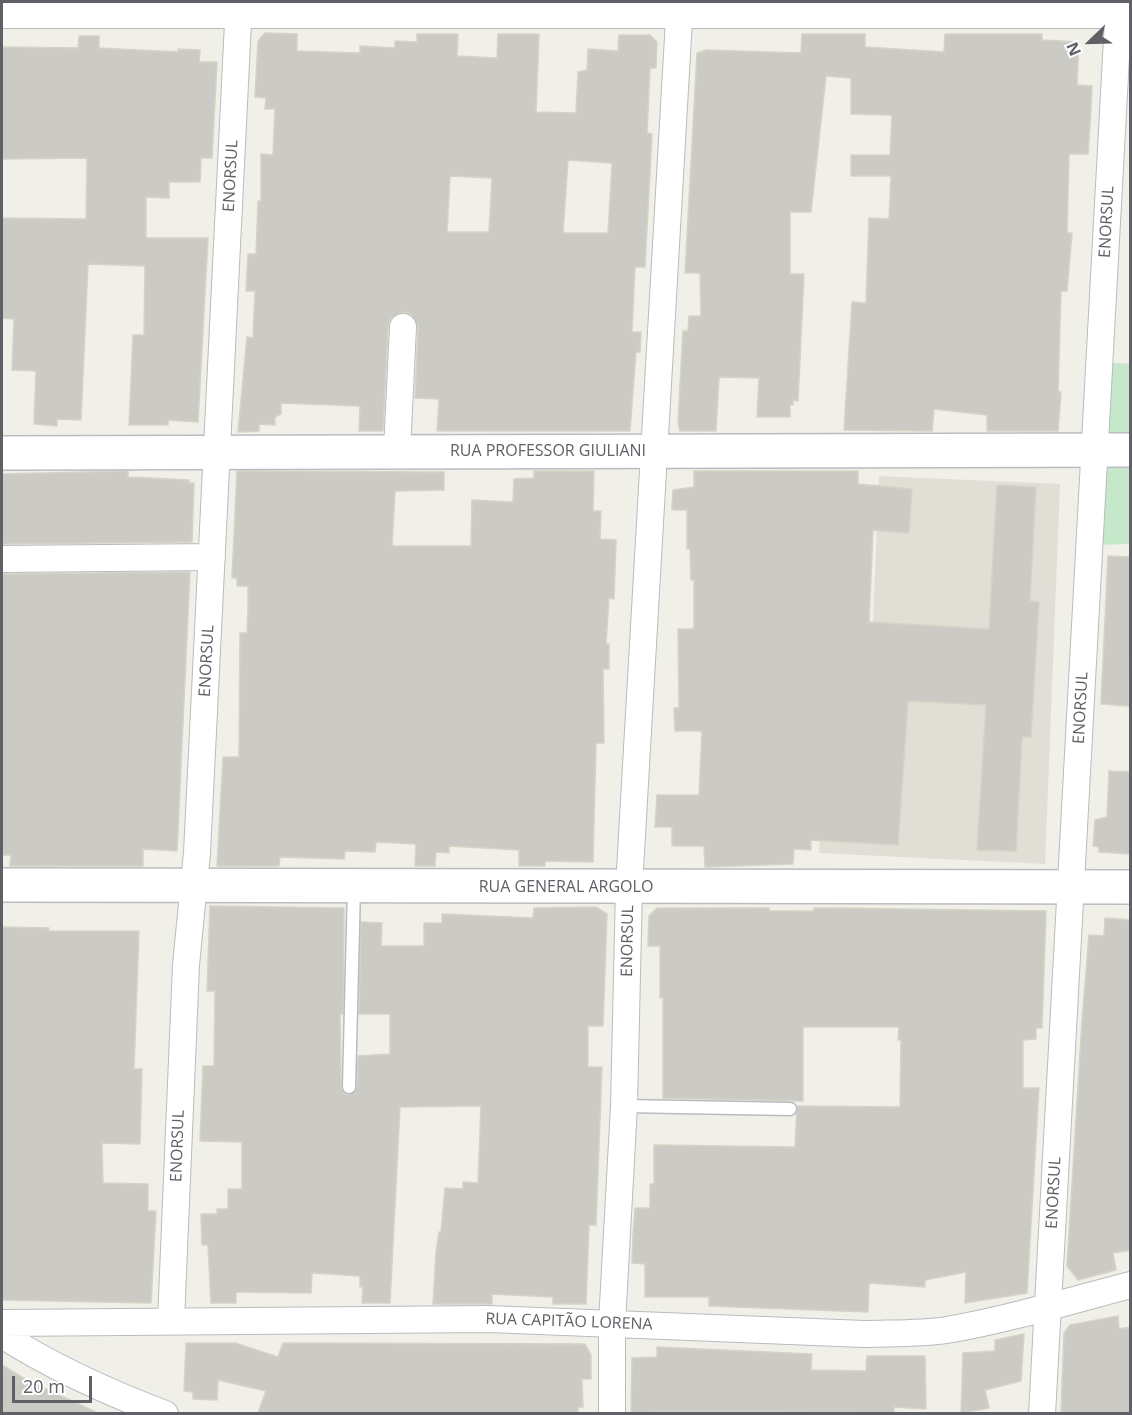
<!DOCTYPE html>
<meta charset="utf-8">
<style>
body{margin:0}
#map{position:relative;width:1132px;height:1415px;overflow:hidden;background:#f0f0e8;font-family:"Open Sans",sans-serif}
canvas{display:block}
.frame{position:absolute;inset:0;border:3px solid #5f6167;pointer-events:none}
.north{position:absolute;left:1060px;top:12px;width:60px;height:60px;-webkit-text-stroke:4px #fff;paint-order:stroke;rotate:247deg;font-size:16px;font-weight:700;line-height:24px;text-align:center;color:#5f6167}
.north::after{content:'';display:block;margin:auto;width:21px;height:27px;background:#5f6167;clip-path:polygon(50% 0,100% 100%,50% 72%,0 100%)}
.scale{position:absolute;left:12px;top:1376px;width:80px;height:27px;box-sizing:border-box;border:3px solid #5f6167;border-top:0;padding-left:8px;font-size:18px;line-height:21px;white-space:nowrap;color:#5f6167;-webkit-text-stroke:4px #fff;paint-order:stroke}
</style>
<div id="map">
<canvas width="1132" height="1415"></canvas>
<div class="frame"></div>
<div class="north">N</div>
<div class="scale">20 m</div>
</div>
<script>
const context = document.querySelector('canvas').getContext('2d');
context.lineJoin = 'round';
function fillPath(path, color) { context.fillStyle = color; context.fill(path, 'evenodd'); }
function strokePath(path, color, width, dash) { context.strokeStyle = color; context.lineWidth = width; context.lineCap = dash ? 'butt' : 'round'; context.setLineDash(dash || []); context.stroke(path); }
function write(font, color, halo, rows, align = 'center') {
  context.font = font + ' "Open Sans",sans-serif'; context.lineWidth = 6; context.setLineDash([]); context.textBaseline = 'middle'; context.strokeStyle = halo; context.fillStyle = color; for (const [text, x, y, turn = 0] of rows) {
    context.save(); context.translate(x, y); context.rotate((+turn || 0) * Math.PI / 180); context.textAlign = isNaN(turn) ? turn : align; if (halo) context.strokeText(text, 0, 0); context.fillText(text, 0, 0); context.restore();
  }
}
fillPath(new Path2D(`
 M879,476L1060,484L1045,864L819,853L826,693L870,694Z`), '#e0dfd6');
fillPath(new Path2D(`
 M1103,362L1130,364V439H1100Z
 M1099,463H1130V544L1095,545Z`), '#c5e7ca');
const building = new Path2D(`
 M265,33L297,34V51L360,53V46L395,48V41L417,42V34H458L457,56L497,58L498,34H539L536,112L576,113L578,72L587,70L588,49L618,51L619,35H650L657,42L656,68H650L647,133L652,134L645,267H635L632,332H641L640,352H636L630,431H437L439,399L415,398L418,327L412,315L403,312L391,318L388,326L383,431H359L360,406L281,403V414L275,417V425L259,424V431L238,432L247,337L253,338L255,291H246L248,254H256L258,201H261V154L273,155L275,109H265L266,98L255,97L258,41ZM568,160L612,163L608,233H563ZM450,176L492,178L489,232H447Z
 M802,34H865V47L944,52L945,34H1042V40L1079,42L1077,85L1092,86L1091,108L1088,154H1069L1067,233H1072L1067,291H1061L1058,392H1061L1058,431H987V415L934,409L932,431L844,430L852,302L866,303L869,218L889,219L891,176H851V155H890L892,115L851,114V78L826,76L811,212H790V274H804L798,401L793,400V405H790V417H757L759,378L719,377L716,431H680L678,422L683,331H688L689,316H701L700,273H685L697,53L707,50L801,53Z
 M79,36H99V48L178,52V49L200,50L199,62H217L212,158H201L200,182H169V198L146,197V238H208L198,422L168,420V425H129L133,335H144L145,266L88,264L81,420L57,419V426L34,424L36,371L12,370L14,319L2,318V218L86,219L87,158L2,159V47L78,48Z
 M128,471V477L189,480V483H194L192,542L2,544V474Z
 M237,471L444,472V490L395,491L392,546H471L472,500L513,502L514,479L534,478V471H594L593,511H601L600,539L616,540L614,599L609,598L606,644H609V669H603L604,743H596L593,862L545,861V866H519V850L449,846V853L436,852L435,866H415L416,844L376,842L375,852L345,851L344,859L280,857L279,866H217L223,757H239L240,633H247L248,610V586H237V578H232Z
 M694,471H858V484L912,489L909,533L873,530L869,622L989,629L997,485L1036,487L1030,601L1039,602L1031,737H1022L1016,851L977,850L986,705L908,701L898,845L811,840V850L794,849L793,864L705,867L704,846H672V827H655L657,795H699L702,731H675L674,708H679L678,629H694V580H691L690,549H687V510H672L673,490L694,487Z
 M1108,556L1131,557L1129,706L1101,704Z
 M190,572L177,851L143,849V866H10L11,855H2V574Z
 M1109,771L1131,772V854L1099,852V847L1093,846L1095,820L1107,817Z
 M210,906L344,908L343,1014H340L341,1087L344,1094L349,1095L357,1088L358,1056L390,1054V1014H359L361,922L382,923L381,946H424V923H442V914L533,918L534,908L596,907L607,914L603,1026H588V1067H602L596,1225H589L586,1304H553V1297L492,1294V1304H433L436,1252L439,1232H441L445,1188L463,1189V1182L478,1183L481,1106L400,1107L390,1303H362L363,1286L360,1287V1276L312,1273L311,1293L236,1292V1303H211L208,1245H202L201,1214H217V1209H228V1189H242V1142L200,1141L203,1066H214L215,991H207Z
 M657,908H769V911H814V908H833L1046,911L1042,1028H1036V1039L1023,1040V1088H1039L1027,1293L965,1303L966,1272L925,1280V1287L869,1283L868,1312L709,1306V1297H645V1264L632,1263L633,1235L635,1208H650V1184H654V1145L795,1147L797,1106L900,1107L901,1040H898L899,1027H803V1101L663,1098V998H660V946H648L649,916Z
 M1105,918L1131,920V1250L1113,1253L1116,1270L1078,1280L1067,1266L1082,1021L1089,935L1104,936Z
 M2,927L49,928L48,931H139L134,1069H142L140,1144L102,1143L103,1183L148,1184V1211H156L151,1303L2,1300Z
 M1118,1316L1119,1329L1131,1327V1413H1061L1064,1333L1070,1325Z
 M1024,1334L1021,1381L985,1390L989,1408L961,1413L963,1353L995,1351V1340Z
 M186,1343H235L278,1357L283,1343L585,1344L591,1355V1379H582L583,1407H578V1413H258L266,1391L218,1380L217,1400L193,1399V1392L184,1391Z
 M657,1347L812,1354L811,1370L866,1371L867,1356H925L926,1409L894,1407V1413L655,1411V1413H631L632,1358L657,1357Z
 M2,1365L25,1379L98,1413H2Z`);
fillPath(building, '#cccac4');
strokePath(building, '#d5d3c6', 1.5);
const lane = new Path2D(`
 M349,1087L354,887
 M624,1106L790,1109`);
const street = new Path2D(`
 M2,15H1118
 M397,451L403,327
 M2,559L212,557
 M171,1321L186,965L197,853L239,2
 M2,1323L489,1319L864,1334C891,1333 920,1334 947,1330C1009,1319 1070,1301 1130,1285
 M2,1335C54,1368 107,1392 165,1414
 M612,1414V1323L624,1106L629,887L680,2
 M1042,1414L1119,2`);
const secondary = new Path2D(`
 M2,453L1130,450
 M2,885L1130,887`);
strokePath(lane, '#babbc0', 15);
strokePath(street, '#babbc0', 28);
strokePath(secondary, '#bbbcc2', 36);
strokePath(lane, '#fff', 12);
strokePath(street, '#fff', 26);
strokePath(secondary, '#fff', 33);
write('16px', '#5f6167', '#fff', [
 ["ENORSUL",231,176,-87],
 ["ENORSUL",1107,222,-87],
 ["RUA PROFESSOR GIULIANI",548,451],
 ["ENORSUL",207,661,-87],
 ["ENORSUL",1081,708,-87],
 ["RUA GENERAL ARGOLO",566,887],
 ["ENORSUL",628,941,-89],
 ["ENORSUL",178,1146,-88],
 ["ENORSUL",1054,1193,-87],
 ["RUA CAPITÃO LORENA",569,1322,2]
]);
</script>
